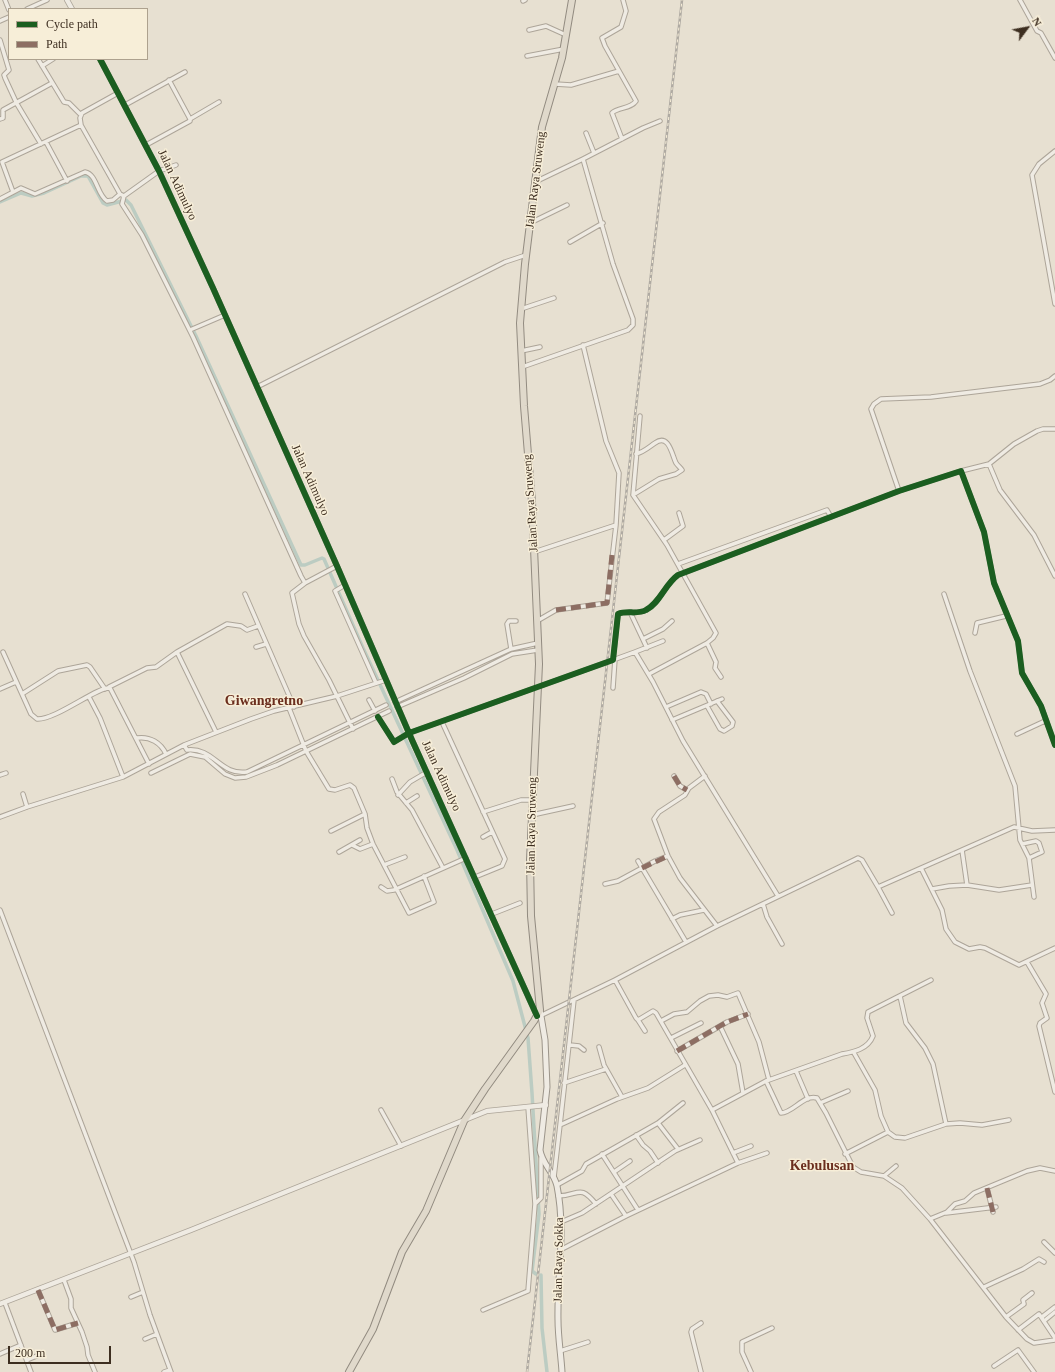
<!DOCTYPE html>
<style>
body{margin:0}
#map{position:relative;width:1055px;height:1372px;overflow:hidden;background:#e7e0d1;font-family:Georgia,serif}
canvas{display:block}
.legend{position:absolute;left:8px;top:8px;width:140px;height:52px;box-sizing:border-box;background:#f7eed8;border:1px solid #ada18e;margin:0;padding:5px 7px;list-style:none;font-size:12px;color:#3d2e20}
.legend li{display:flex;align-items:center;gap:8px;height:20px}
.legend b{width:20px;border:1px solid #ada18e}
.north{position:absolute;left:1007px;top:8px;width:40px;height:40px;-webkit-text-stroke:3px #f7eed8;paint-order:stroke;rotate:58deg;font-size:11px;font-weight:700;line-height:16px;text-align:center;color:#3d2e20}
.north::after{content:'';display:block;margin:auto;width:14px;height:18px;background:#3d2e20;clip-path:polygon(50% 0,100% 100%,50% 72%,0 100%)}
.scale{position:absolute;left:8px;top:1346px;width:103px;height:18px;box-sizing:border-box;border:2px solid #3d2e20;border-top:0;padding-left:5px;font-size:12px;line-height:14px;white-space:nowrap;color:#3d2e20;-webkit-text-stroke:3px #f7eed8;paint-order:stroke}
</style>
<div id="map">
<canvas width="1055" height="1372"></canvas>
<ul class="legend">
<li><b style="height:5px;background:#1b5e20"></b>Cycle path</li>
<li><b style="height:5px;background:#8d6e63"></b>Path</li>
</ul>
<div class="north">N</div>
<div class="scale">200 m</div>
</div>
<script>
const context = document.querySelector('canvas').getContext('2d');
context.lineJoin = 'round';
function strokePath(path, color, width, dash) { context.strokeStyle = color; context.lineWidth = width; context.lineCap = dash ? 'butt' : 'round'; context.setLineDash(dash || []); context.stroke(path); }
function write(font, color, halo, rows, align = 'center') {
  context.font = font + ' Georgia,serif'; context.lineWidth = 3; context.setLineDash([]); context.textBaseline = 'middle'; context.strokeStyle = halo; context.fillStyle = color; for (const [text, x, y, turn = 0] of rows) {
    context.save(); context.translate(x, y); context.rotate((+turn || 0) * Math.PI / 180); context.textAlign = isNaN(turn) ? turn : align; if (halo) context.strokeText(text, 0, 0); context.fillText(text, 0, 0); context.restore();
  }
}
strokePath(new Path2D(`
 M0,202L21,193L32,196L44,193L81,176H88L103,203L107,205L126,200L131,205L196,336L301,565H305L322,558L324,559L363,648L457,850L513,981L528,1038L532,1093L539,1214L532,1271L536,1274
 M541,1275L542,1328L547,1372`), '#bcccc2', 3.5);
const minor = new Path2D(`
 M5,0L9,10
 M1020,0L1037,31L1041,33L1055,58
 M523,1L525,0
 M27,9L47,0
 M0,21L9,17
 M529,30L546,26L566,35
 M0,40L9,70L4,75L5,78L17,104L41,144
 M527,56L564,49
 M38,59L64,102L69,103L81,115
 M42,66L53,59
 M169,80L190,119
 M555,84L571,85L619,71
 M118,93L82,113L80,118L81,125L120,194L124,196L122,204L142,235L193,337L301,576L305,583L337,566
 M125,105L185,72
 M0,119L3,118V110L52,83
 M586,133L594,153
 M622,139L612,113C618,107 631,109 636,101L605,46L602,38L621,27L626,11L623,0
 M46,142L67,181
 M146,145L190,121V119L219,102
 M1055,151L1039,164L1032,175L1055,304
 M583,159L643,128L660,121
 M13,192L2,162L81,125
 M124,196L159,171L176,165
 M0,199L21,188L35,194L85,172C97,174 97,195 107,201L113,200L120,194
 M530,223L567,205
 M570,242L603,223
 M521,309L554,298
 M190,330L225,315
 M521,351L540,347
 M522,367L628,330L633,325V319L613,264L583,159L535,182
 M257,387L505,262L526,255
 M640,416L633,495L667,545L716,633L713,638L707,643L649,674
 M989,464L1000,490L1034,535L1055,576
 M961,471L989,464L1014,444L1037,431L1043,429H1055
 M899,491L871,409L874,404L881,399L931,397L1040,384L1050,380L1055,376
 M633,495L659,479L676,474L682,470C680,467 678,466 676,463C672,455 669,433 655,443C649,447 644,452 636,454
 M664,540L683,526L679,513
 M534,552L616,525L619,473L606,441L583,345
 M678,564L827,510L831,517
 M305,583L292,593L299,624L304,636L329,680L353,729
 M345,585L335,591L376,683
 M245,594L294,707
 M944,594L970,671L1015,786L1020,840L1029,858L1034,897
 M631,614L647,648
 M537,621L556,610L607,603L616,525
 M975,633L977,623L1006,616
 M643,639L663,629L672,621
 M707,643L716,662L715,668L721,677
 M256,647L266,644
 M511,649L507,624L509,621H516
 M3,652L31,714L37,719C56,720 98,686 110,688L149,764
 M177,652L227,624L241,626L247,630L258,626
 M635,652L663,641
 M613,660L635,652L653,682L683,741L778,896
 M109,687L147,668L156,667L177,652L216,732
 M613,688L615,659
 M0,689L16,682
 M22,694L58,671L87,665L90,667L105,689
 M89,697L100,718L123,777
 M369,700L375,711
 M395,702L511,649L538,643
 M707,706L720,729L724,731L732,726L733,722L717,701
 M397,707L464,678L512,654L538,650
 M666,707L701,692L706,694L711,704
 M289,708L306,751L329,789L335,790L350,785L354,788L365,814L367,828L373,844L409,913L434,902L424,876
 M378,717L394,742L409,733L613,660L618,614C627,610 637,615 646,610C660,603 665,584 678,575L899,491L961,471L984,532L994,583L1018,641L1022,673L1041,706L1055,745
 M672,720L722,699
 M442,722L505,859L502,866L475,877
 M1017,734L1045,721
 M137,738C150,736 161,743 166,754
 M184,745L187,750C214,747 220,776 247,772L386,705
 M151,773L190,754L205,757L225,774L235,778L246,777L277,765L389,711
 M0,775L6,773
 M674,776L680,786L687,790
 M705,776L689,788L685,795L659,812L654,819L668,856L680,878L717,926
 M392,779L397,792L412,810L443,868
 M23,794L27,807
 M398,795L410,782L427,772
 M406,803L417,796
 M483,812L521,800H532
 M532,815L573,806
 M0,817L27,807L123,777L184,745L251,719L274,711L337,696L386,680
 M331,831L365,814
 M483,837L492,832
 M1022,844L1036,841L1039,843L1042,852L1029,858
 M352,845L360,849L373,844
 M962,850L967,885L999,890L1032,885
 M339,852L360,840
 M638,861L686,942
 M384,865L405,857
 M921,868L942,910L946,929L955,942L969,949L980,947L985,948L1019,965L1055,948
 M605,884L618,881L655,861L668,856
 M381,887L387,891L394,890L466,858
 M878,887L892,913
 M932,889L949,886L967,885
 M763,904L767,917L782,944
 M0,910L134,1262L150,1315L171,1372
 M492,914L520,903
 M672,919L680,915L704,910
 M1027,962L1046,994L1042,1003L1047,1018L1040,1023L1039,1026L1055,1092
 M900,996L906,1023L925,1048L933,1064L946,1124
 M542,1015L615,980L717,926L854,860L858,858L862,860L878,887L1014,827L1032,831L1055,830
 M638,1020L645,1031
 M661,1021L674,1014L687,1012L700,1001L709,996L718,995L727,997L738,993L759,1042L769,1080
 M720,1026L738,1064L743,1093
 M671,1038L701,1023
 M570,1045L579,1046L584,1050
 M599,1047L604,1065L622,1097
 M677,1051L727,1022L748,1014
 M796,1071L808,1099
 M766,1081L842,1054C854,1052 868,1049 873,1036L867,1018L868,1012L931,980
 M564,1083L606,1069
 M820,1103L848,1091
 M528,1107L535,1204
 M381,1110L401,1146
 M712,1110L766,1081L781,1113C793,1113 804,1094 817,1098L826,1113L853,1167L861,1172L884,1176L902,1188L930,1219L1006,1317L1027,1339L1034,1343L1055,1340
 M658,1123L678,1149
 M560,1125L574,1000
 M888,1132L895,1137L905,1138L946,1124L960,1123L982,1125L1009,1120
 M636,1135L643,1145L650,1151L658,1163
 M733,1153L751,1146
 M602,1154L638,1210
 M845,1154L888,1132L881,1116L875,1090L854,1053
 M738,1163L767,1153
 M614,1172L630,1161
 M884,1176L896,1166
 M554,1177L560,1125L617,1099L648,1088L685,1065
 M557,1185L582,1171L586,1164L658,1123L683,1103
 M987,1188L993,1212
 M611,1194L626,1216
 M558,1196C579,1196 579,1183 596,1204
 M946,1213L996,1207
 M930,1219L947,1212L955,1204L965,1201L974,1193L1027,1171L1040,1168L1055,1171
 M561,1222L582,1213L675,1151L700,1140
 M1044,1242L1055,1253
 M562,1249L626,1216L738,1163L712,1110L656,1013L653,1011L638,1020L636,1018L615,980
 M64,1280L71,1299V1308L82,1332L87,1347L88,1355L95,1372
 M984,1287L1023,1269L1039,1259L1044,1262
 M38,1290L55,1330L78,1323
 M131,1297L143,1292
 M5,1303L31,1372
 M483,1310L528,1291L535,1204L541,1198V1158
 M1006,1317L1024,1304L1023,1300L1032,1293
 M1042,1317L1055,1307
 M1044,1321L1055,1312
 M701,1323L692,1329L691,1332L701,1372
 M1018,1330L1039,1314L1055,1338
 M145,1339L157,1334
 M560,1351L588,1342
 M0,1354L21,1345
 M27,1360L39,1355
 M994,1366L1018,1350L1034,1372
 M164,1372L170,1370
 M751,1372L742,1352V1342L772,1328`);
const tertiary = new Path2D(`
 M67,0L72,9
 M100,59L159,171L213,288L337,566L412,740L537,1016
 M0,1304L191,1230L487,1111L546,1105`);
const secondary = new Path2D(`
 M540,1010L545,1040L547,1087L540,1150C542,1164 554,1172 557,1186C566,1231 557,1275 558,1320C558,1337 561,1355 562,1372`);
const trunk = new Path2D(`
 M349,1372L373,1329L402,1252L426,1211L464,1121L485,1089L534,1021L540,1010L531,916L530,860L539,664L532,502L524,406L520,323L525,264L542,127L562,58L572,0`);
strokePath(minor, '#ada599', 5.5);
strokePath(tertiary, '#ada599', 6);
strokePath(secondary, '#9c958a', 7);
strokePath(trunk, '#928b80', 8);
strokePath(minor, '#efebe3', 3.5);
strokePath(tertiary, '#efebe3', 4.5);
strokePath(secondary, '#efebe3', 5);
strokePath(trunk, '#e0d9cb', 6);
const rail = new Path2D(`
 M527,1372L682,0`);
strokePath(rail, '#afaaa2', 2.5);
strokePath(rail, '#f7eed8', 1, [3]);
strokePath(new Path2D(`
 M556,610L607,603L612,555
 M674,776L680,786L687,790
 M642,868L668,856
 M677,1051L727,1022L748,1014
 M987,1188L993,1212
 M38,1290L55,1330L78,1323`), '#8d6e63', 5, [10, 5]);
strokePath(new Path2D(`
 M100,59L159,171L213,288L337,566L412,740L537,1016
 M378,717L394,742L409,733L613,660L618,614C627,610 637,615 646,610C660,603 665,584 678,575L899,491L961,471L984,532L994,583L1018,641L1022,673L1041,706L1055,745`), '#1b5e20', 6);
write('12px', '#3d2e20', '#f7eed8', [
 ["Jalan Raya Sruweng",536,180,-83],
 ["Jalan Adimulyo",177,185,65],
 ["Jalan Adimulyo",310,480,66],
 ["Jalan Raya Sruweng",531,503,-94],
 ["Jalan Adimulyo",441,776,65],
 ["Jalan Raya Sruweng",532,826,-89],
 ["Jalan Raya Sokka",559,1260,-89]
]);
write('bold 14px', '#6b2e1e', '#f7eed8', [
 ["Giwangretno",264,701],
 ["Kebulusan",822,1166]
]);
</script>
